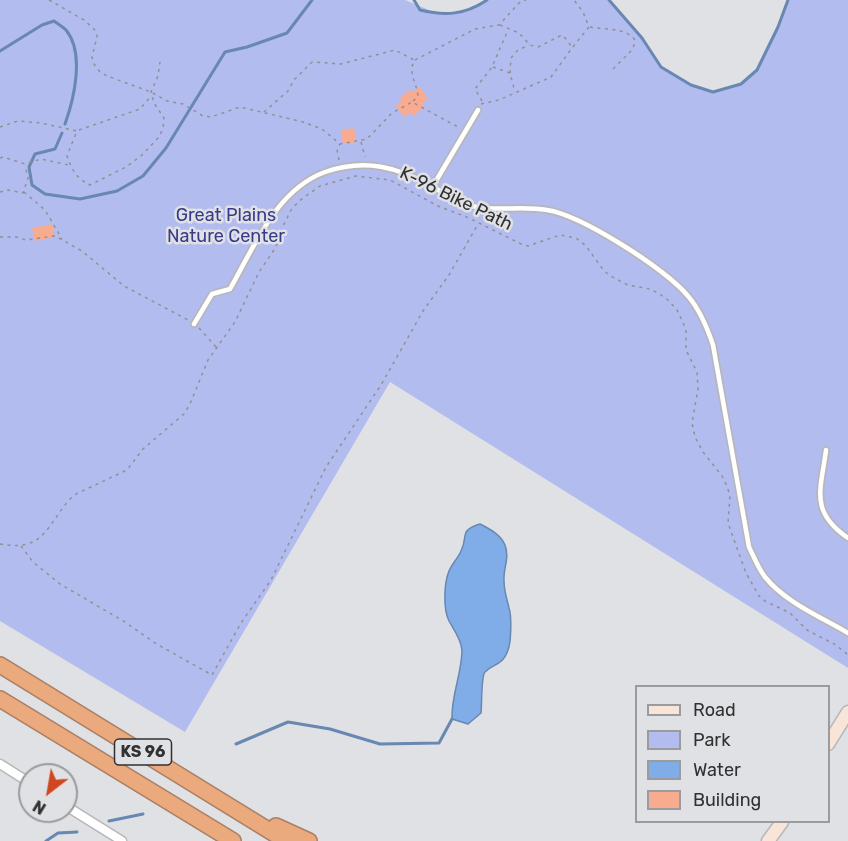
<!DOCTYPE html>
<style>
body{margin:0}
#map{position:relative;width:848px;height:841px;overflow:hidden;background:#e0e1e4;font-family:Rubik,sans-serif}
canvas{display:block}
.legend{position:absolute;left:635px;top:685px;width:195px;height:138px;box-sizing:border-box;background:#e0e1e4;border:2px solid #9a9b9d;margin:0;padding:8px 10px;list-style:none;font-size:18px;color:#313132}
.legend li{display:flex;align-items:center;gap:12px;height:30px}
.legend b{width:30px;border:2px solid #9a9b9d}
.north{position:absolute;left:18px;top:763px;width:60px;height:60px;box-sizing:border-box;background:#e0e1e4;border:2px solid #9a9b9d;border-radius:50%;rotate:211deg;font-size:16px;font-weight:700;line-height:24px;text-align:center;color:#313132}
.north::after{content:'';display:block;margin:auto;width:21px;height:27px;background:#d04720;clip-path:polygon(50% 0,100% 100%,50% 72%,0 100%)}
</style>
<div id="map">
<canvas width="848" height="841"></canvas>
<ul class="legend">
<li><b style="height:8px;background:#f9e5d8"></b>Road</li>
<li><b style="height:16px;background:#b3bcef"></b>Park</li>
<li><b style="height:16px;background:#80ace8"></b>Water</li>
<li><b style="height:16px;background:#f8ab8f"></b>Building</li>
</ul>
<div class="north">N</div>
</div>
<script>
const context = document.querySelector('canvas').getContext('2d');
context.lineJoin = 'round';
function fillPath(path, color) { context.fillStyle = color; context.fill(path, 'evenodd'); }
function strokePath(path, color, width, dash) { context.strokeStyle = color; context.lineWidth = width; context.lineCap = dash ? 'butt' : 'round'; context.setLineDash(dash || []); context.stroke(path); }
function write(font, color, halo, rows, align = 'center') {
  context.font = font + ' Rubik,sans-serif'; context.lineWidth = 5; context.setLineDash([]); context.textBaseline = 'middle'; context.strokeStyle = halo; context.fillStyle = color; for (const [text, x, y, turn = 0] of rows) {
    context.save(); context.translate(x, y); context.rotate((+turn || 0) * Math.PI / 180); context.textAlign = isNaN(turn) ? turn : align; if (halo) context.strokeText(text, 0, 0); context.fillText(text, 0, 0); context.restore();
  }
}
fillPath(new Path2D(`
 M0,0H405L441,15L464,11L487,0H609L642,38L661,67L691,85L713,92L741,84L757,70L778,27L788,0H848V668L390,382L185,732L0,621Z`), '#b3bcef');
const water = new Path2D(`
 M480,524C490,529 501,535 505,545C510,558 503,568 504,581C504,591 507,599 509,608C512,616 511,643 508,650C502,667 493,663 485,672C481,676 482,704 481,713L468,724L452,719C451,696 462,673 462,650C461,639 454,630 449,621C443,609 444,583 449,571C452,564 458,558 461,551C469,535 458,531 480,524Z`);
fillPath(water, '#80ace8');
strokePath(water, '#6887b1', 1.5);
strokePath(new Path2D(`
 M414,0L420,10C445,16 465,15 487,0
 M609,0L642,38L661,67L691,85L713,92L741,84L757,70L778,27L788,0
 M0,51L42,25L54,21C58,24 63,27 66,30C85,53 74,99 65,124
 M62,133L55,149L35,154L29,167L32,185L45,194L80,199L117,191L143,176L166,148L225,52L247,47L287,33L312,0
 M236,744L288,722L330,729L380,744L439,743L452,719
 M109,821L143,814
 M46,841L58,833L77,832`), '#6887b1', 3);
fillPath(new Path2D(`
 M420,87L428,99L422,103L425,106L413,116L410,112L404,117L396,106L402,100L400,98L411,89L413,92Z
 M354,128L356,142L343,144L341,130Z
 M52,224L55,237L35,241L32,228Z`), '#f8ab8f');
const lane = new Path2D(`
 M433,186L478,110
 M194,324L212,294L230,289C254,247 276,190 325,172C365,158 398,167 433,187C444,193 454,200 465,204C492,213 519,205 547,210C581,215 666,269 688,296C700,310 707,327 713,345L749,547C754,557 758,568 765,577C785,602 821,617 848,633
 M826,450C821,490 809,511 848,538`);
const street = new Path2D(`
 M0,764L30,783
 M66,806L122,841`);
const secondary = new Path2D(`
 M828,744L848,712
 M768,841L782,822`);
const highway = new Path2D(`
 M0,665L286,841
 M0,699L233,841
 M276,826L309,841`);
strokePath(lane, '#b7b7ba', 8);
strokePath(street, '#b7b7ba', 11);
strokePath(secondary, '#b7b7ba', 15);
strokePath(highway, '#aa7f63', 18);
strokePath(new Path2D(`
 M49,0L84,20L96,31L97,37L92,57L94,64L100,72L107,76L151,92L167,101L183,104L203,116L211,117L240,107L303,122L322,129L340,144L367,139L392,113L412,102L458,127
 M500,25L519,33L530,45L538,47L562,35L568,41L572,48
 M590,27C605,30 625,27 635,40L633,49L613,69
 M415,60L475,29L499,25L520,2L526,0
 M493,67L510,73L515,92
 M510,73L511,58L518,50L529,45
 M482,101L475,89L492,67L508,30
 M481,104L499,100L551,77L572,48L589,27L583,12L574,0
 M264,112L288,91L294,80L312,62L341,64L395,50L414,60C408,75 417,82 418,97L413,101
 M0,127L18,121L41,123L77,131L67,156C72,170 76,178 90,185L126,167L142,155L158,138L163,129L164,118L154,103L151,92L158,76L160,62
 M79,130L140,109L151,96
 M361,142L365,157
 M0,158L3,157L25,164L41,159L69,165
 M339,160L337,150L340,144
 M0,192L8,190L23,193L28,178L25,165
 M24,192L45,210L62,239
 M0,237H16L26,240L54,236L57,237L82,251L124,286L188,320
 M199,328L216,347
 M0,544C45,552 46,526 70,499L76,494L127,470L143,449L184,414L190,404L208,360L235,322L259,272L276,247L280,232L291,210L299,201L320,186L356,176L390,180L438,206L469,218L523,245L528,246L560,235L576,238L586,246L604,271L614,278L628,285L650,289L658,293L668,300L677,310L686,329V350L697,372L698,389L692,423L695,437L703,452L722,476L727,486L730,496L728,523L746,573L759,596L765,601L790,613L807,630L836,645L848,655
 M21,546L33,562L60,584L125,622L155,643L212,675L241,623L271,580L326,467L381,385L423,311L449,275L478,224`), '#909193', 1.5, [3, 4.5]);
strokePath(lane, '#fff', 4.5);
strokePath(street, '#fff', 8);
strokePath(secondary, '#f9e5d8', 12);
strokePath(highway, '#eba97e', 15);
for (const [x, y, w] of [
 [143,752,57]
]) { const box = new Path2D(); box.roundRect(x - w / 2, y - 13, w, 26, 4.5); context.fillStyle = '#e0e1e4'; context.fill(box); strokePath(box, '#313132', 1.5); }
write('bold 16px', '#313132', null, [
 ["KS 96",143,752]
]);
write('18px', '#313132', '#e0e1e4', [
 ["K-96 Bike Path",456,199,26]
]);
write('18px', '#383b8b', '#e0e1e4', [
 ["Great Plains",226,216],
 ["Nature Center",226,237]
]);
</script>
